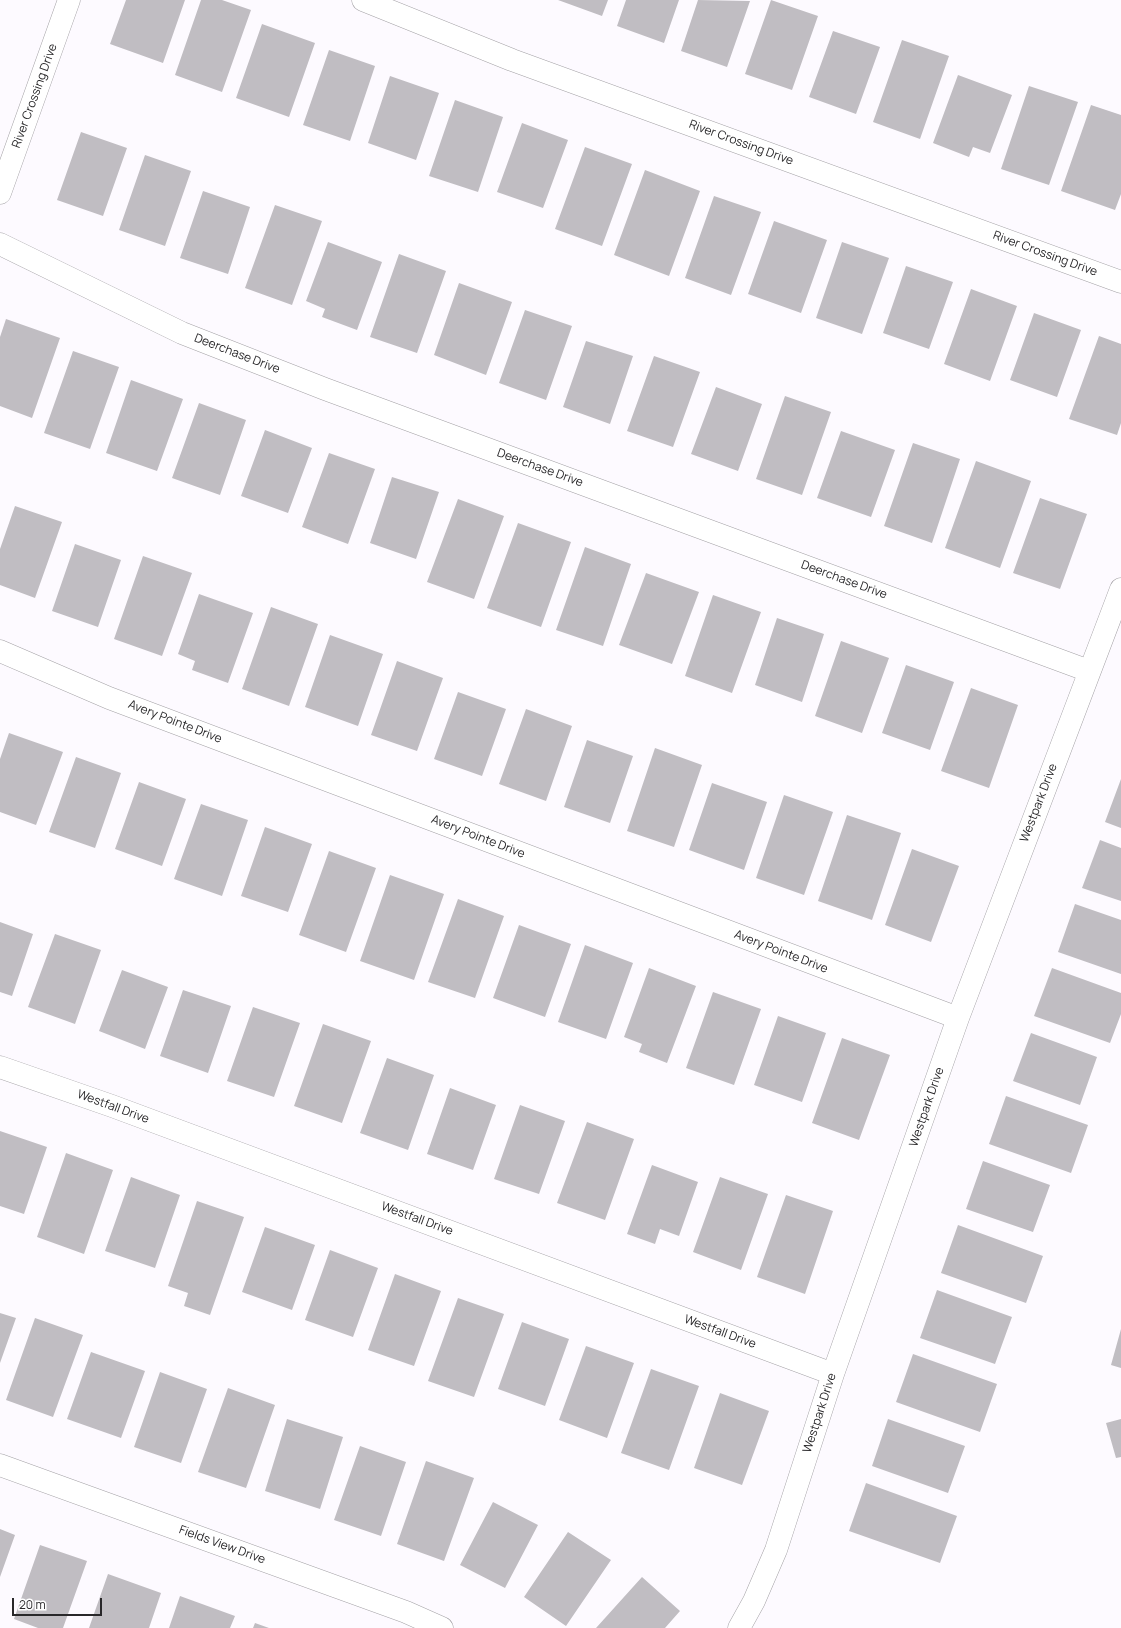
<!DOCTYPE html>
<style>
body{margin:0}
#map{position:relative;width:1121px;height:1628px;overflow:hidden;background:#fdfaff;font-family:Manrope,sans-serif}
canvas{display:block}
.scale{position:absolute;left:12px;top:1598px;width:90px;height:18px;box-sizing:border-box;border:2px solid #29282a;border-top:0;padding-left:5px;font-size:12px;line-height:14px;white-space:nowrap;color:#29282a;-webkit-text-stroke:3px #fff;paint-order:stroke}
</style>
<div id="map">
<canvas width="1121" height="1628"></canvas>
<div class="scale">20 m</div>
</div>
<script>
const context = document.querySelector('canvas').getContext('2d');
context.lineJoin = 'round';
function fillPath(path, color) { context.fillStyle = color; context.fill(path, 'evenodd'); }
function strokePath(path, color, width, dash) { context.strokeStyle = color; context.lineWidth = width; context.lineCap = dash ? 'butt' : 'round'; context.setLineDash(dash || []); context.stroke(path); }
function write(font, color, halo, rows, align = 'center') {
  context.font = font + ' Manrope,sans-serif'; context.lineWidth = 4; context.setLineDash([]); context.textBaseline = 'middle'; context.strokeStyle = halo; context.fillStyle = color; for (const [text, x, y, turn = 0] of rows) {
    context.save(); context.translate(x, y); context.rotate((+turn || 0) * Math.PI / 180); context.textAlign = isNaN(turn) ? turn : align; if (halo) context.strokeText(text, 0, 0); context.fillText(text, 0, 0); context.restore();
  }
}
fillPath(new Path2D(`
 M126,0H185L163,63L110,44Z
 M201,0H222L251,10L222,92L175,75Z
 M558,0H608L602,16Z
 M626,0H679L664,43L617,26Z
 M698,0L750,1L727,67L681,51Z
 M771,0L818,16L792,90L745,74Z
 M262,24L315,43L289,117L236,98Z
 M833,31L880,47L856,114L809,97Z
 M902,40L949,56L920,139L873,122Z
 M329,50L375,66L350,141L303,125Z
 M958,75L1012,95L990,153L973,147L969,157L933,143Z
 M390,76L439,93L416,160L368,143Z
 M1029,86L1078,102L1049,185L1001,169Z
 M455,100L503,117L478,192L429,176Z
 M1091,105L1121,115V194L1115,210L1061,191Z
 M522,123L568,140L543,208L497,192Z
 M81,132L127,148L103,216L57,200Z
 M585,147L632,164L602,246L555,229Z
 M145,155L191,171L165,246L119,230Z
 M645,170L700,191L669,276L614,255Z
 M203,191L250,207L228,274L180,258Z
 M714,196L761,212L731,295L685,278Z
 M275,205L322,221L292,305L245,288Z
 M774,221L827,240L801,313L748,294Z
 M328,242L382,262L357,330L322,317L325,309L306,301Z
 M842,242L889,258L862,334L816,318Z
 M399,254L446,271L417,353L370,337Z
 M906,266L953,282L929,349L883,333Z
 M459,283L512,302L486,375L434,355Z
 M971,289L1017,306L990,381L944,364Z
 M525,310L572,326L546,400L499,383Z
 M1034,313L1081,330L1057,397L1010,380Z
 M6,319L60,338L32,418L0,406V337Z
 M1099,336L1121,344V423L1117,435L1069,419Z
 M586,341L633,356L610,424L563,407Z
 M73,351L119,367L90,449L44,433Z
 M654,356L700,372L673,447L627,431Z
 M131,380L183,399L157,471L106,453Z
 M716,387L762,404L738,471L691,454Z
 M785,396L831,412L802,495L756,479Z
 M199,403L246,420L220,495L172,478Z
 M265,430L312,448L288,513L241,496Z
 M841,431L895,450L871,517L817,498Z
 M913,443L960,459L932,543L884,526Z
 M329,453L375,469L348,544L302,527Z
 M976,461L1031,481L1000,568L945,548Z
 M392,477L439,492L416,559L370,543Z
 M1040,498L1087,514L1060,589L1013,573Z
 M458,499L504,516L474,599L427,582Z
 M15,506L62,522L35,598L0,585V549Z
 M518,523L571,542L541,627L487,608Z
 M75,544L121,560L98,627L52,611Z
 M585,547L631,564L603,646L556,630Z
 M143,556L192,573L162,656L114,639Z
 M646,573L699,592L672,664L619,645Z
 M199,594L253,613L228,683L192,670L195,661L178,654Z
 M713,595L761,612L732,693L685,676Z
 M271,607L318,624L289,706L242,689Z
 M777,618L824,634L802,702L755,685Z
 M330,635L383,654L358,726L305,707Z
 M841,641L889,658L862,733L815,716Z
 M397,661L443,678L417,751L371,735Z
 M906,665L954,682L930,750L882,733Z
 M971,688L1018,705L989,788L941,771Z
 M458,692L506,709L482,776L434,759Z
 M526,709L572,726L546,801L499,784Z
 M9,733L63,752L36,825L0,812V759Z
 M587,740L633,756L610,823L564,807Z
 M655,748L702,765L674,847L627,831Z
 M76,757L121,773L95,848L49,832Z
 M1121,779V828L1105,822Z
 M139,782L186,799L162,866L115,849Z
 M712,783L767,802L744,870L689,850Z
 M784,795L833,812L804,895L756,878Z
 M201,804L248,820L222,896L174,879Z
 M847,815L901,833L872,920L818,901Z
 M265,827L312,844L288,912L241,896Z
 M1100,840L1121,848V901L1082,888Z
 M912,849L959,866L931,942L885,925Z
 M329,851L376,868L346,952L299,935Z
 M390,875L444,894L414,980L360,961Z
 M458,899L504,916L475,998L428,982Z
 M1075,904L1121,920V974L1058,952Z
 M0,922L33,934L12,996L0,992Z
 M519,925L571,944L545,1017L493,998Z
 M55,934L101,950L75,1024L28,1007Z
 M585,945L633,963L606,1039L558,1022Z
 M649,968L696,986L667,1063L639,1052L642,1044L624,1037Z
 M1052,968L1121,993V1014L1110,1043L1034,1016Z
 M122,970L168,987L145,1049L99,1031Z
 M183,990L231,1006L208,1073L160,1056Z
 M713,992L761,1009L734,1085L686,1068Z
 M253,1007L300,1023L274,1097L227,1081Z
 M778,1016L826,1033L802,1102L754,1085Z
 M323,1024L371,1041L342,1123L294,1106Z
 M1031,1033L1097,1057L1080,1105L1013,1081Z
 M842,1038L890,1055L859,1140L812,1123Z
 M387,1058L434,1075L408,1150L360,1133Z
 M450,1088L496,1105L473,1170L427,1154Z
 M1006,1096L1088,1125L1071,1173L989,1144Z
 M520,1105L565,1121L539,1194L494,1179Z
 M587,1122L634,1139L605,1220L557,1203Z
 M0,1131L47,1147L24,1214L0,1206Z
 M66,1153L113,1170L84,1254L37,1237Z
 M983,1161L1050,1185L1033,1232L966,1209Z
 M652,1165L698,1182L679,1236L660,1229L655,1244L627,1234Z
 M131,1177L180,1195L155,1268L105,1251Z
 M720,1177L768,1194L741,1270L693,1252Z
 M786,1195L833,1211L805,1294L757,1277Z
 M197,1201L244,1217L210,1315L184,1306L188,1293L168,1286Z
 M958,1225L1043,1256L1026,1303L941,1273Z
 M265,1227L315,1245L292,1310L242,1292Z
 M330,1250L378,1268L353,1337L305,1320Z
 M395,1274L441,1291L414,1366L368,1350Z
 M937,1290L1012,1317L995,1364L920,1338Z
 M458,1298L504,1314L474,1397L428,1381Z
 M0,1313L16,1318L0,1363Z
 M35,1318L83,1335L53,1417L6,1400Z
 M522,1322L569,1339L545,1406L498,1389Z
 M1121,1329V1368L1111,1365Z
 M586,1346L634,1363L607,1438L559,1420Z
 M91,1352L145,1371L121,1438L67,1419Z
 M913,1354L997,1384L980,1432L896,1402Z
 M651,1369L699,1386L669,1470L621,1453Z
 M160,1372L207,1389L181,1463L134,1447Z
 M228,1388L275,1405L246,1488L198,1472Z
 M720,1393L769,1411L742,1485L694,1468Z
 M287,1419L343,1437L320,1509L265,1491Z
 M888,1419L965,1446L948,1493L872,1466Z
 M1121,1419V1457L1116,1458L1106,1423Z
 M360,1446L406,1462L381,1536L334,1520Z
 M426,1461L474,1478L444,1561L397,1544Z
 M866,1483L957,1516L940,1563L849,1531Z
 M493,1502L538,1525L505,1588L460,1565Z
 M0,1529L15,1535L0,1577Z
 M568,1532L611,1560L566,1626L524,1597Z
 M40,1545L87,1561L63,1628H38L14,1619Z
 M108,1574L161,1593L149,1628H89Z
 M642,1577L680,1611L665,1628H596Z
 M180,1596L235,1616L230,1628H169Z
 M255,1623L269,1628H253Z`), '#c0bdc2');
const street = new Path2D(`
 M363,0L512,60L1121,282
 M0,193L69,0
 M0,244L182,333L325,389L1089,671
 M0,651L109,698L958,1018
 M0,1067L112,1106L833,1374
 M0,1465L406,1612L442,1628
 M739,1628L754,1601L776,1550L833,1374L958,1018L1121,589`);
strokePath(street, '#a4a2a6', 23);
strokePath(street, '#fff', 22);
write('12px', '#29282a', '#fff', [
 ["River Crossing Drive",35,96,-70],
 ["River Crossing Drive",741,143,20],
 ["River Crossing Drive",1045,254,20],
 ["Deerchase Drive",237,354,21],
 ["Deerchase Drive",540,468,20],
 ["Deerchase Drive",844,580,20],
 ["Avery Pointe Drive",175,722,21],
 ["Westpark Drive",1039,803,-69],
 ["Avery Pointe Drive",478,837,21],
 ["Avery Pointe Drive",781,952,21],
 ["Westfall Drive",113,1107,20],
 ["Westpark Drive",927,1107,-71],
 ["Westfall Drive",417,1219,20],
 ["Westfall Drive",720,1332,20],
 ["Westpark Drive",820,1413,-72],
 ["Fields View Drive",222,1545,20]
]);
</script>
